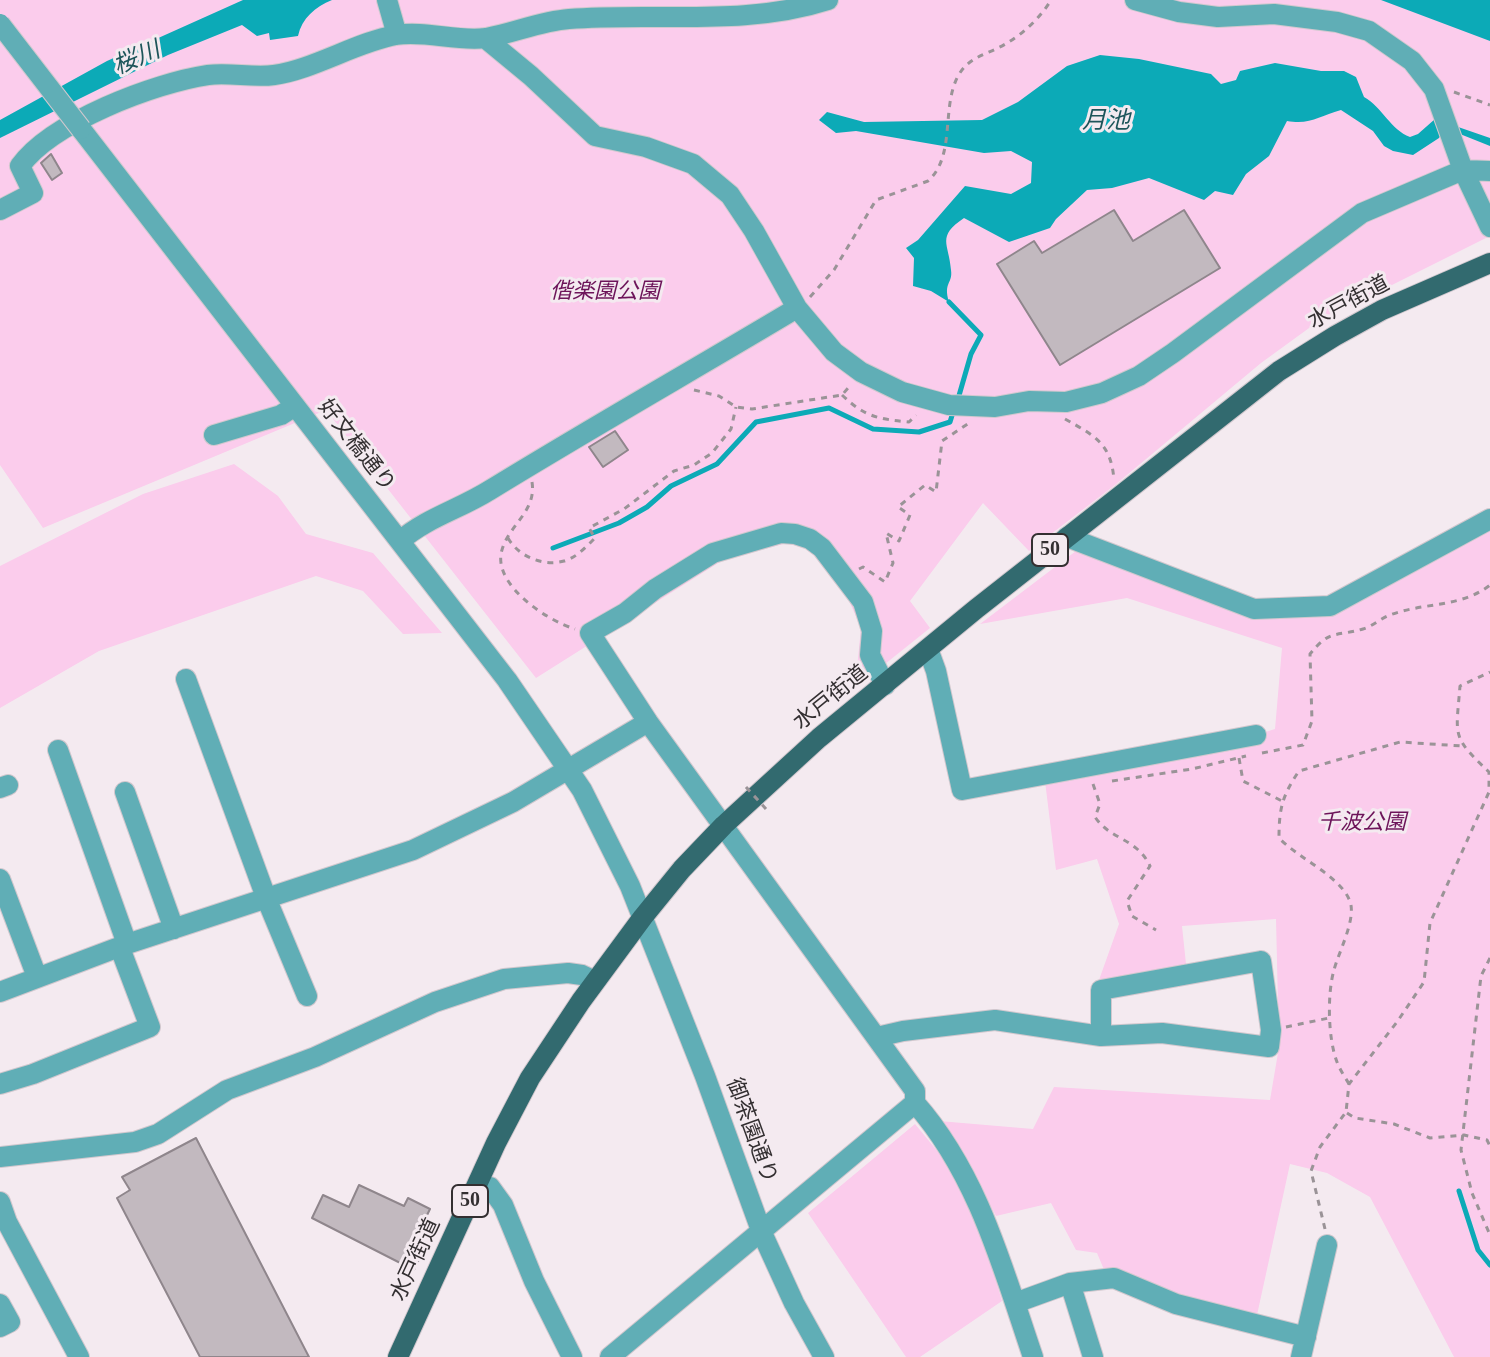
<!DOCTYPE html>
<meta charset="utf-8">
<style>
body{margin:0}
canvas{display:block;background:#f4eaf0}
</style>
<canvas width="1490" height="1357"></canvas>
<script>
const context = document.querySelector('canvas').getContext('2d');
context.lineJoin = 'round';
function fillPath(path, color) { context.fillStyle = color; context.fill(path, 'evenodd'); }
function strokePath(path, color, width, dash) { context.strokeStyle = color; context.lineWidth = width; context.lineCap = dash ? 'butt' : 'round'; context.setLineDash(dash || []); context.stroke(path); }
function write(font, color, halo, rows, align = 'center') {
  context.font = font + ' "Times New Roman","Noto Sans JP",serif'; context.lineWidth = 6; context.setLineDash([]); context.textBaseline = 'middle'; context.strokeStyle = halo; context.fillStyle = color; for (const [text, x, y, turn = 0] of rows) {
    context.save(); context.translate(x, y); context.rotate((+turn || 0) * Math.PI / 180); context.textAlign = isNaN(turn) ? turn : align; if (halo) context.strokeText(text, 0, 0); context.fillText(text, 0, 0); context.restore();
  }
}
fillPath(new Path2D(`
 M0,0H1490V236L1316,323L1261,363L1115,485L1029,551L983,503L910,601L930,628L855,688L861,628L847,596L813,550L787,543L723,560L536,678L326,410L43,528L0,465Z
 M234,464L278,496L306,534L373,553L442,633L403,634L363,591L316,576L99,651L0,708V566L143,494Z
 M1490,519V1357H1454L1370,1197L1327,1173L1290,1164L1257,1315L1170,1294L1105,1272L1097,1253L1076,1250L1051,1203L996,1216L963,1155L939,1121L1033,1129L1054,1087L1270,1100L1279,1047L1276,919L1182,926L1186,964L1099,980L1119,924L1097,859L1056,870L1044,773L1256,735L1275,729L1282,648L1127,598L980,624L1076,551L1254,609L1330,606Z
 M915,1124L953,1170L981,1230L1002,1301L920,1357H906L808,1213Z`), '#fbccec');
fillPath(new Path2D(`
 M243,0H332C315,7 302,18 298,36L270,40L269,33L257,36L242,25L168,55L0,138V120L107,61Z
 M1381,0H1490V41Z
 M1100,55L1139,59L1211,74L1221,84L1236,80L1240,71L1275,63L1321,71H1344L1356,77L1364,97C1382,107 1391,130 1410,137L1418,134L1435,119L1490,138V146L1445,128L1439,138L1413,155L1393,151L1384,146L1373,131L1341,110C1319,116 1311,125 1287,121L1269,156L1246,174L1233,195L1215,191L1204,200L1149,178L1112,188L1087,190L1056,219L1050,228L1009,242L964,218C936,237 949,243 951,270C953,284 943,282 949,302L931,291L913,286L914,258L906,248L918,240L965,186L1011,194L1031,183L1032,162L1011,151L984,153L856,131L836,133L819,120L827,112L864,122L982,120L1018,102L1067,66Z`), '#0caab7');
strokePath(new Path2D(`
 M949,302L981,335L971,354L958,399
 M553,548L619,523L647,507L671,486L717,464L756,422L829,408L873,429L919,432L950,422L954,409
 M1459,1191L1478,1250L1490,1265`), '#0caab7', 5);
const building = new Path2D(`
 M51,154L62,173L52,180L41,163Z
 M1114,210L1133,241L1184,210L1220,268L1060,365L997,264L1034,241L1042,253Z
 M615,431L628,450L603,467L589,447Z
 M196,1138L309,1357H200L117,1198L130,1190L122,1177Z
 M359,1185L404,1206L408,1198L430,1209L415,1240L426,1245L414,1270L312,1218L323,1195L349,1207Z`);
fillPath(building, '#c2b9bf');
strokePath(building, '#8f868c', 2);
const minor = new Path2D(`
 M387,0L397,35
 M1135,0L1179,12L1218,17L1274,14L1337,22L1369,31L1412,61L1434,89L1463,170L1490,227
 M485,38L531,76L595,136L646,147L693,164L730,195L754,231L797,308L834,352L861,372L902,392L949,405L995,407L1029,401L1066,402L1102,393L1139,376L1173,353L1362,213L1463,170L1490,171
 M81,129L507,680L582,790L630,886L705,1076L762,1233L794,1303L824,1357
 M0,210L33,193L20,166C52,122 154,83 208,75C229,72 253,78 274,75C312,70 357,42 396,35C425,30 457,42 486,38C514,33 541,21 569,19C656,12 744,27 828,0
 M214,435L281,415L295,406
 M1067,537L1254,609L1330,606L1490,519
 M400,541C426,518 460,509 490,490C591,428 695,369 797,308
 M928,649L936,671L962,790L1256,735
 M186,679L267,900L307,996
 M58,750L127,944
 M0,788L8,785
 M125,792L174,929
 M0,879L37,977
 M0,992L127,944L413,850L513,802L648,722
 M877,1037L903,1031L995,1020L1101,1036L1162,1033L1269,1047L1271,1030L1261,961L1101,990V1036
 M0,1084L33,1074L150,1027L120,948
 M915,1103C978,1174 1003,1269 1033,1357
 M0,1157L135,1142L158,1134L227,1090L315,1057L435,1002L504,979L568,973L582,975L595,981
 M477,1186L490,1187L503,1205L534,1281L572,1357
 M0,1202L7,1222L79,1357
 M1070,1283L1093,1357
 M1015,1303L1070,1283L1114,1278L1176,1304L1306,1337
 M0,1304L10,1322L0,1327
 M610,1357L915,1103V1091L648,722L590,633L625,613L655,589L713,553L781,533L795,534L810,539L822,548L863,602L872,631L870,655L885,685
 M1301,1357L1327,1245`);
const major = new Path2D(`
 M398,1357L496,1143L530,1078L581,1001L643,917L682,869L724,825L819,738L976,609L1279,371L1335,336L1382,310L1490,263`);
strokePath(minor, '#d1c8ce', 22);
strokePath(major, '#d1c8ce', 22);
strokePath(new Path2D(`
 M1454,92L1490,105
 M810,297L834,270L876,200L928,181C956,156 941,108 958,76C970,55 988,55 1007,43C1024,33 1041,17 1051,0
 M694,390L719,396L736,407L752,409L842,395L849,387
 M842,395C865,417 878,419 909,422L916,415
 M1065,419C1095,436 1111,443 1114,480
 M532,482C537,513 506,526 501,554C496,587 548,621 575,629
 M508,538C518,556 543,567 564,561C576,558 586,547 595,538L589,528L624,509L674,471L694,465L712,453L731,429L736,407
 M859,569L863,567L885,582L893,563L886,533L899,541L910,515L898,507L925,485L936,492L942,441L969,423
 M1262,753L1303,745L1312,721L1310,654C1330,629 1335,637 1363,629C1373,626 1381,618 1390,615C1424,602 1461,608 1490,585
 M1239,758L1243,781L1282,801
 M1112,781L1192,769L1246,756
 M1093,784L1100,804L1095,817C1110,840 1137,838 1150,866L1127,901L1132,916L1156,930
 M1490,958L1481,976L1461,1150L1472,1193L1490,1235
 M1286,1027L1329,1018
 M1349,1084C1345,1077 1340,1070 1337,1062C1328,1039 1327,994 1334,970C1339,951 1358,916 1349,899C1338,875 1298,858 1279,838C1279,809 1282,796 1299,771L1400,742L1462,746
 M1347,1113L1355,1118L1394,1124L1430,1138L1464,1135L1487,1140L1490,1146
 M1325,1229L1311,1171L1320,1147L1346,1112L1349,1084L1397,1022L1424,982L1430,923L1489,792V772C1451,736 1456,737 1460,686L1490,672`), '#9a9397', 3, [6, 6]);
strokePath(minor, '#60aeb6', 20);
strokePath(major, '#326a6f', 20);
const minorBridge = new Path2D(`
 M0,24L81,129`);
strokePath(minorBridge, '#d1c8ce', 22, []);
strokePath(new Path2D(`
 M746,787L766,809`), '#9a9397', 3, [6, 6]);
strokePath(minorBridge, '#60aeb6', 20);
for (const [x, y, w] of [
 [1050,550,36],
 [470,1201,36]
]) { const box = new Path2D(); box.roundRect(x - w / 2, y - 16, w, 32, 6); context.fillStyle = '#f4eaf0'; context.fill(box); strokePath(box, '#332f31', 2); }
write('bold 20px', '#332f31', null, [
 ["50",1050,550],
 ["50",470,1201]
]);
write('italic 22px', '#6d145a', '#f4eaf0', [
 ["偕楽園公園",605,292],
 ["千波公園",1362,823]
]);
write('22px', '#332f31', '#f4eaf0', [
 ["水戸街道",1349,303,-28],
 ["好文橋通り",356,446,52],
 ["水戸街道",831,698,-39],
 ["御茶園通り",751,1131,70],
 ["水戸街道",416,1260,-65]
]);
write('italic 24px', '#1d555a', '#f4eaf0', [
 ["桜川",137,59,-23],
 ["月池",1106,122]
]);
</script>
